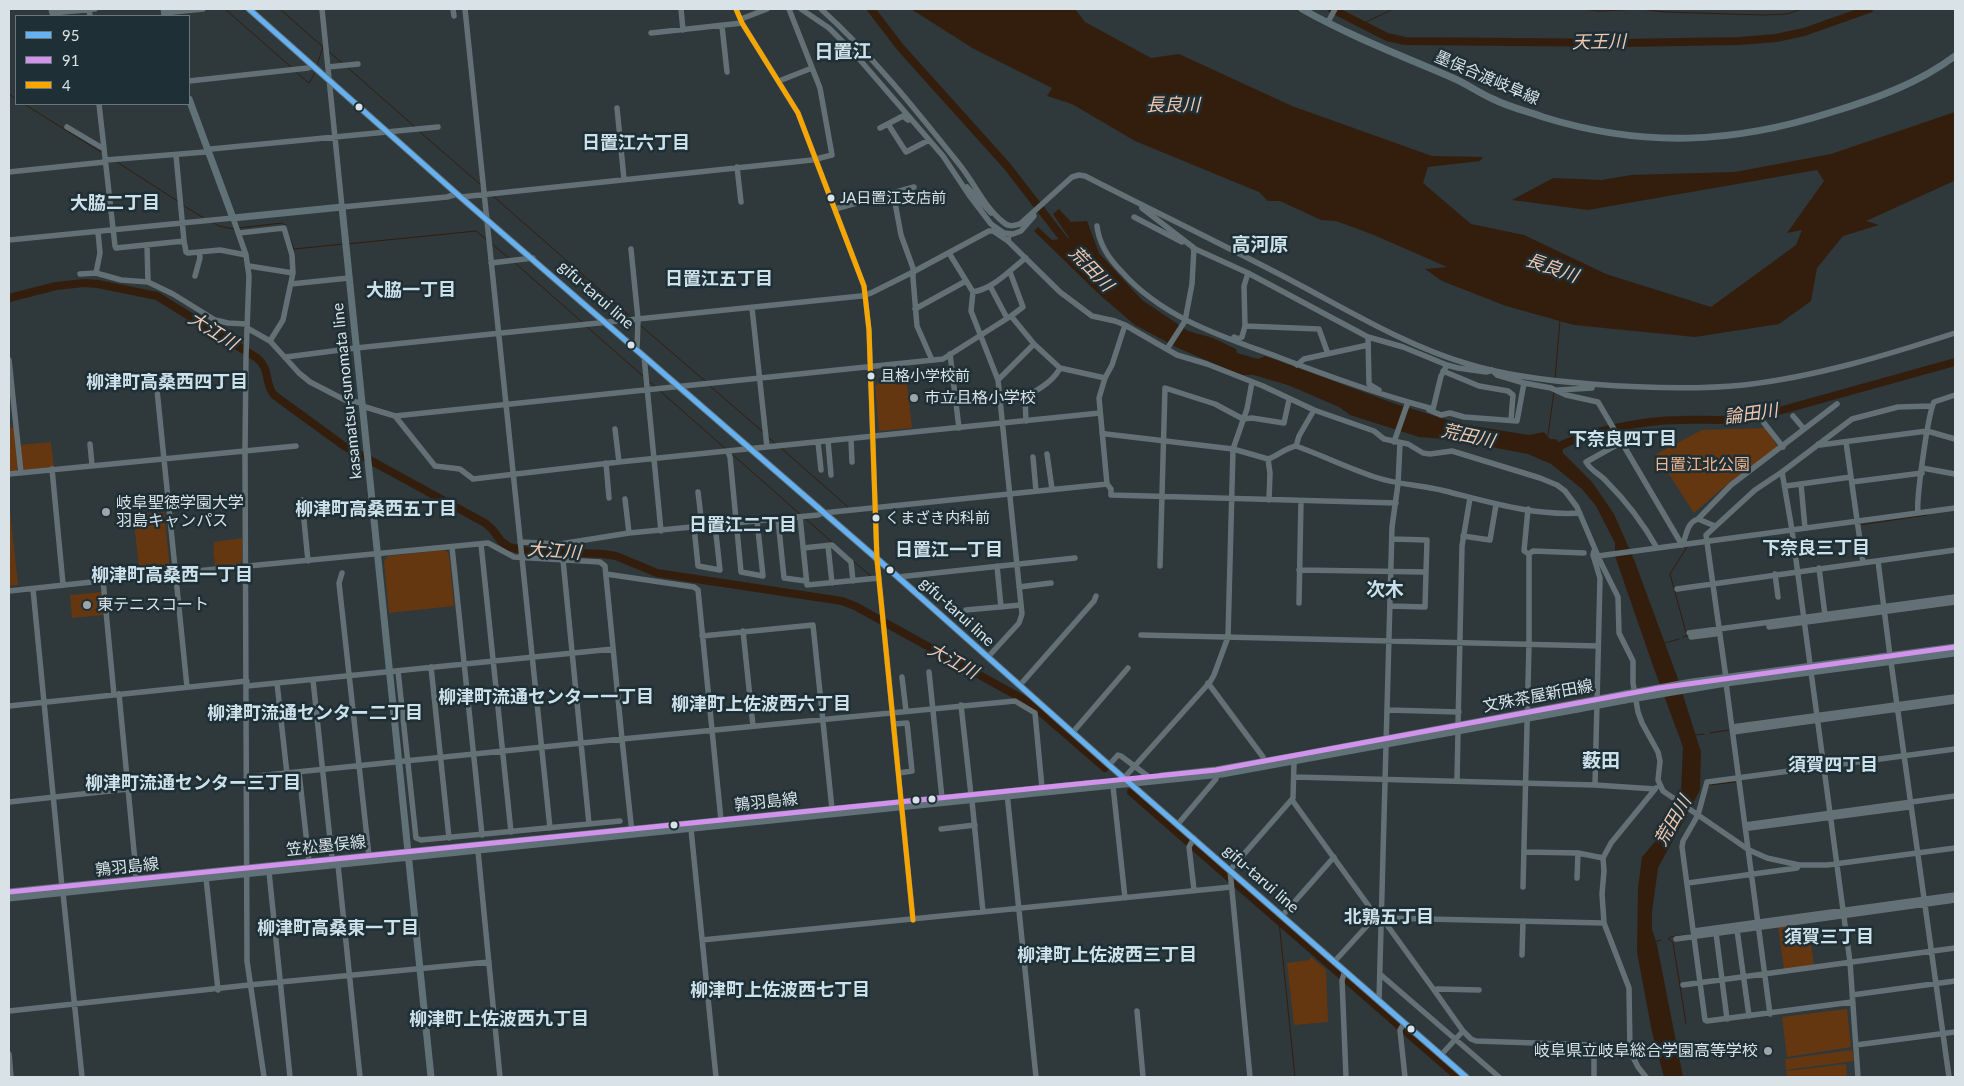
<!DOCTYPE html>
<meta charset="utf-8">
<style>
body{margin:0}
#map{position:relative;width:1964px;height:1086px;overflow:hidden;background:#2f383b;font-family:Lato,sans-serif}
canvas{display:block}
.frame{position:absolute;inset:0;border:10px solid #d8e2e7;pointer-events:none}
.legend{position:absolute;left:15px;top:15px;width:175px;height:90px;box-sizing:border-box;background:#1f2f36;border:1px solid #69777d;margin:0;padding:6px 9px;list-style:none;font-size:15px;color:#d8e2e7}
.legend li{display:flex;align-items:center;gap:10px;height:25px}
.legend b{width:25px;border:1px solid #69777d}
</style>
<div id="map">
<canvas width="1964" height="1086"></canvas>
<div class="frame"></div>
<ul class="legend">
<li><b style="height:6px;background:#66b1f2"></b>95</li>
<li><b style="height:6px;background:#d193ec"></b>91</li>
<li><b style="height:6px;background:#f7a600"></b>4</li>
</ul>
</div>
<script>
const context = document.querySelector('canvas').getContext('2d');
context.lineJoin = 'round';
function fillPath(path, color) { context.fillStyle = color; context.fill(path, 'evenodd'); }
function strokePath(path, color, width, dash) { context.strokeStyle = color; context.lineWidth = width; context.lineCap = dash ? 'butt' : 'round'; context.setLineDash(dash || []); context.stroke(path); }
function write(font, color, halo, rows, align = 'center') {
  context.font = font + ' Lato,"Noto Sans JP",sans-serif'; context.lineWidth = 5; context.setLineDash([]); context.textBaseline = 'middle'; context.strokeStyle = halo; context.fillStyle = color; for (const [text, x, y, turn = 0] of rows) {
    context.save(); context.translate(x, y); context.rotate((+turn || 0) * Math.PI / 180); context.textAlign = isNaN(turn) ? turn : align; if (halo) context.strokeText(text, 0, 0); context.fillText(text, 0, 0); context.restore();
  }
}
fillPath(new Path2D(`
 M904,374L906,375L912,428L879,431L875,386L884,378Z
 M14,427L18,468L16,471L9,472V428Z
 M1766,428L1779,449L1731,481L1694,513L1656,454L1702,430Z
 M51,442L54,467L22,470L20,445Z
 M9,501L18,585L9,586Z
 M164,512L170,569L154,571L153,564L139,566L133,515Z
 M242,538V561L240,564L215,566L213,547H214V542Z
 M445,550L449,554L454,606L389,613L384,561L388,556Z
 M102,592L104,615L72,618L70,595Z
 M1791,924L1793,938L1810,936L1814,966L1784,970L1778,925Z
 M1311,957L1326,970L1328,1022L1294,1025L1287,963L1309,960Z
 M1847,1009L1851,1047L1787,1057L1782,1017Z
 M1852,1050L1854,1061L1786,1070L1785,1059Z
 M1846,1064L1847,1077H1787L1786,1071Z`), '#653711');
fillPath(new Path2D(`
 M911,9H1075L1085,22L1151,58L1179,54L1292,106L1432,156L1483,157L1480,161L1428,167L1423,183L1471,224L1524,235L1606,274L1711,307L1796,245L1802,230L1787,233L1824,181L1817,170L1588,210L1512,200L1553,178L1601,180L1631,175L1735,172L1831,154L1955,112V184L1954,181L1866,221L1879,225L1843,236L1817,268L1811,301L1779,324L1695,337L1574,325L1506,306L1442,281L1425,269L1447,267L1374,235L1336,221L1321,220L1280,201H1268L1259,192L1135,141L1072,104L1047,96L1052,88L974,49Z
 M1059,209L1071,222L1087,221L1099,253L1142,300L1188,331L1213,338L1236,349L1237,353L1258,359L1265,356L1396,404L1461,424L1529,435L1544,432L1550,439H1556L1562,447L1563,453L1592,482L1614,514L1635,562L1678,679L1701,752L1700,790L1658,868L1652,912V929L1657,945L1683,1077H1664L1652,1032L1637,952L1638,888L1642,857L1660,836L1681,791L1683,747L1652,663L1615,556V543L1596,506L1582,489L1551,464L1528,454L1455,440L1419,437L1350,415L1339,407L1288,385L1253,375H1240L1178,348L1135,325L1101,296L1034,231L1038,227L1052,240L1069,238L1053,214Z`), '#331e0e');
strokePath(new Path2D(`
 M225,9L291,67
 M280,9L323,47
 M1583,9L1599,11L1641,9L1664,12L1764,15L1787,14L1802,9
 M1362,24L1393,9
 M328,51L342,63
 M317,65L323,47
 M347,67L415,127
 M297,73L309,83L316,71
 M9,94L16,99
 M24,104L101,152
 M420,132L481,185
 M117,162L179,202
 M493,196L631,317
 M184,206L204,218
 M212,222L219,226L234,229
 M238,228L282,223L285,225
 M290,239L294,249L344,244
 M347,244L476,231L487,240
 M492,244L510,259
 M515,263L582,322
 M640,325L705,381
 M586,326L643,376
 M1555,379L1560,320
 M648,381L655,386
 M710,386L763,432
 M660,391L726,449
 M1548,435L1554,392
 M768,437L776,444
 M781,448L848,507
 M733,455L801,515
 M806,519L833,543
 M1859,525L1927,515
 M853,561L871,576
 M1687,636L1670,574L1687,547
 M1683,637L1690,635
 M1665,643L1679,639
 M1710,733L1729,730
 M1695,735L1704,734
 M1709,785L1735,782
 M1279,921L1295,1077
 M1668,939L1671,937L1692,934
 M1669,939L1673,943L1686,1023
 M1654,942L1661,940`), '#331e0e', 1);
strokePath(new Path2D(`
 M871,9L900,47L1007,166L1069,246
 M1332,9L1387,37L1405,41L1623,43L1739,41L1776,38L1804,32L1869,9
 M9,298L56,286L84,283L98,284L157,296L257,358C271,370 264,383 274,395L344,446L485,523L492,529L501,541L509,547L527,551L603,554L616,556L657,573L842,601L855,606L1030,703L1105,768
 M1553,450C1581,432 1646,420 1680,420C1707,419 1735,422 1761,416L1955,362
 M1131,792L1458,1077`), '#331e0e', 8);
strokePath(new Path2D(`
 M51,9L52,13L95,9
 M89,9L90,16
 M322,9L342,207L447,197L457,194
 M453,9L454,16
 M465,9L550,828
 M681,9L683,30
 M736,9L742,23L798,113L864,286L869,330L877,560L913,920
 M801,9L829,28L854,53L943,156L969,195L991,224L1004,233L1013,234L1021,231L1034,216L1033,214
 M821,9C872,55 916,110 959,164C974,182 984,207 1003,222C1008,227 1013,226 1020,224L1072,177L1079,175L1085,176C1155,212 1226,246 1296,283C1351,312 1407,346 1468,364C1507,376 1550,381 1591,384C1642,388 1693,390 1744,385C1815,377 1887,355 1955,333
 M164,13L203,9
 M741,19L767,9
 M1328,22L1335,9
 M722,26L727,72
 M651,33L742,23
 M328,67L358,64
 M189,81L308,68L314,66
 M779,81L812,68
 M99,104L115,246L116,248L184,241L186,252L188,253L220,250L246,255
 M617,108L624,179
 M888,124L906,152L929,140
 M67,127L104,149
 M880,128L903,116L908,120
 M176,155L184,241
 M106,160L205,152L211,149L438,127
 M737,167L741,202
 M9,172L105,162
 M967,187L991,213
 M893,192L901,235L913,268V278L917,326L932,360
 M461,197L812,160L832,155L820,88L789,9
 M1142,208L1194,248L1192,284L1185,321L1167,349
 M835,209L914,187
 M1134,217L1182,242
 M1097,226C1099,245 1109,259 1122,272C1163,318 1221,336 1278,357C1320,373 1364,389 1408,402
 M239,233L284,228L292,255L293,273L283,320L270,341
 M9,240L233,218L246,255L249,276L246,356L245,451L247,961L264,1077
 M1008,241L1060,292L1092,316L1115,321L1125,325L1177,355L1207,364L1263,386L1314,410L1374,431L1384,439L1408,444L1423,453L1430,454L1452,451L1540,478L1557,485L1565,491L1577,507L1601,563L1618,597L1619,633L1633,661V683L1638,712L1642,723L1658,752L1660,761L1658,780L1663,791L1749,850L1767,858L1799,865H1827L1955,848
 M147,245L148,282
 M1193,248L1248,273
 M631,249L638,319L637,350
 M949,253L973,292L971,311L998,380L1022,614L1019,623L988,657
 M491,263L533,258
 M249,266L293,273
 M1010,272L1023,307L1011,316
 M96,273L100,253L98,232
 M80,274L96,273L121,280L148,282L173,294L215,320L228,323L247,324
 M195,276L200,258L199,252
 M291,284L349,278
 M990,286L1007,318
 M973,292C995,288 1009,270 1026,258
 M752,308L767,447
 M915,309L966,281
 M1125,325L1112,365L1105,378L1099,398L1107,484L1111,489V495L1396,503
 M1245,326L1319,329L1328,354
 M247,328L270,341L299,373L310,382L345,400L362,403
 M1234,337L1238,339L1242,337L1245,326L1244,286L1248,273L1368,337
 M950,354L959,428
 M644,356L661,531
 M286,357L356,348L861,296L871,293L913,272L989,231H993L1008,241L1009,235
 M9,360L21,473
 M1297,365L1304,359L1368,345
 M1492,370L1497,375L1524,383L1551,388L1566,395L1598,402L1682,545
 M1443,371L1479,386L1508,391L1513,395L1511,420
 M156,380L187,687
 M998,380L1034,344
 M1379,390L1369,384L1368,337L1403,347L1447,365
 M1558,390L1592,388
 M362,406L395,416L943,359L1011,316L1034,344L1060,368L1105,378
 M1429,410L1441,415L1450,413L1464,417L1517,421L1524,383
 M395,416L435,466L460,469L473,479L619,462L1100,413
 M1793,416L1804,429
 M1026,421L1025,398C1038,389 1053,382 1060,368
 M1764,423L1783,447
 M615,429L619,462
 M1102,433L1106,434L1233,449L1268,459C1278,456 1285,448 1296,446C1324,456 1350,469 1378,478C1400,485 1423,485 1445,491C1489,502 1534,516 1580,513
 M851,439L852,462
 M828,441L831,475
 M818,442L821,470
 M1394,442L1408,402L1433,409L1441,376L1447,365L1458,368L1486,372L1490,371
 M1622,442L1586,462C1591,471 1600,474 1606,481C1626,501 1643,523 1657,548
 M1846,442L1863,562
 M90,444L92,465
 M1818,444L1820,445L1927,431L1955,439
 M1296,446L1299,436L1314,410
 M728,452L730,457L741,572L763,576L757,521
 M1047,454L1052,489
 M1033,457L1036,491
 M1268,459L1270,473L1269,500
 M606,463L609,498
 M1922,468L1955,474
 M52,469L63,584
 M1782,472L1792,530L1850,962L1858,1077
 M9,474L296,446
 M1852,482L1922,473
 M1801,484L1805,528
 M1786,486L1851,477
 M698,492L702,526
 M625,499L629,533
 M302,500L308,561
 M1918,513C1916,499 1928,414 1934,402L1955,395
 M800,517L807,585L879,578
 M778,519L784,578L806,581
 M1698,519L1731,485L1837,404
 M694,527L698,566L720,570L715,525
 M1463,536L1490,540L1496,505
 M520,542L560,544L629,533L818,515L823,513L1107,484
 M481,544L511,832
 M1682,545C1687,536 1686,523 1698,519L1715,526
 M828,546L832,583
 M452,547L482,835
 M803,548L832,545L851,562L853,581
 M1594,551L1593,555L1600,578L1595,785
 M1529,554L1533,551L1584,553
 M1598,556L1955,508
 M563,560L589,824
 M1878,561L1890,656
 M997,566L1001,607
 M1160,566L1165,388L1215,404L1243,419L1252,418L1284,423L1289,400
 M1819,568L1825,615
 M1299,570L1426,572L1427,540L1392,539
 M342,573L339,583L369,856
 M606,574L694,587L698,590L721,820
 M1775,574L1778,597
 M898,577L1075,558
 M103,580L114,695
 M1019,587L1051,583
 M33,589L62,887
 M1677,589L1955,550
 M9,591L175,573L488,543L514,557L600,562L605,566L622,739L247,777
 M1299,603L1301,501
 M1390,606L1425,607L1426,572
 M966,610L1021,605
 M1769,627L1955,602
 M743,631L753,726
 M1689,633L1955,597
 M1141,635L1598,646
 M702,636L813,625L832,809
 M1691,637L1715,634
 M1891,662L1949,1077
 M431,667L449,838
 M398,671L416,838L421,840L620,821
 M929,672L942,798
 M902,677L906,711
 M1726,678L1706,535L1755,490L1782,472L1852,419L1898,407L1932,406
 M313,680L332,858
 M277,683L287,774
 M1208,683L1263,757L1264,762
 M1726,683L1770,1014
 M1020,685L1094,601L1096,596
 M247,686L613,649
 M119,694L136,872L135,881
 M961,705L971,795
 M9,706L247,681
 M1388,710L1459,712
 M894,724L907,723L912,771L899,773
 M1458,725L1462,546L1470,498
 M1732,727L1955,697
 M1073,732L1128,668
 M1733,732L1955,701
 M1109,765L1118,755L1121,756L1149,777
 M299,772L309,862
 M1294,777L1595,785L1655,789
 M1124,778L1210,682L1214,675L1228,637L1233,449L1247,409L1252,382
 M1457,781L1458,731
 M1113,786L1125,898
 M1007,793L1036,1077
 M1292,800L1376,916L1382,921
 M972,801L983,912
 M9,802L128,789
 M1178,824L1216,779V775
 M1745,825L1955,796
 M1749,828L1909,807
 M691,829L716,1077
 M941,829L975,825
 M632,833L622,739L1015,701L1035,713L1042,788
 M1194,838L1189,847L1194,890
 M478,851L500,1077
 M1524,852L1578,853L1603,858
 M338,865L360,1077
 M269,872L290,1077
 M206,878L218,990
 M1577,878L1578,853
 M1688,883L1797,868L1799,865
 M1523,887L1529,645V554L1524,551L1528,509
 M63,893L82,1077
 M1282,916L1334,857
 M1382,918L1604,923
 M1382,918L1434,990
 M1737,930L1749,1016
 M1694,931L1955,895
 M1716,933L1727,1019
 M1821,934L1846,930
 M1676,939L1955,900
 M702,940L1231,887
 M1522,955L1523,921
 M1334,962L1376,916
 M1345,971L1342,980L1346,1077
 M1381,975L1499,1077
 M1683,985L1955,948
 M1852,995L1955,981
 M1379,1001L1392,527L1398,484L1400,443
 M1852,1002L1707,1021L1705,1020L1682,847L1683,841L1698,815L1707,782L1955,749
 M9,1011L249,985L489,962
 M1137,1011L1143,1077
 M1404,1023L1400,1030L1405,1077
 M1463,1031L1434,990L1437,989L1479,990
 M1856,1045L1955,1032
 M9,1054L11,1077
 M1441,1055L1463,1031L1471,1039L1476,1041L1594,1045V1077
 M1250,1077L1230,870L1293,798L1294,762
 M1646,1077L1638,1067L1630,1051L1629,988L1604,923L1602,894L1604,871L1603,858L1611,843L1656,788`), '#637176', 5.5);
strokePath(new Path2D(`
 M164,9L165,16
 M249,9L457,194L898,577L1109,765L1466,1077
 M1302,9C1350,36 1402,56 1453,78C1467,84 1479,93 1493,99C1509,107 1526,111 1543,117C1643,148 1733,144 1832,112C1875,99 1919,83 1955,56
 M189,99L233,218L342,207L431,1077
 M1625,694L1692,682L1955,647
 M1625,700L1726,683L1955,653
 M1161,776L1216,770L1295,756L1578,703
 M9,892L1095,783
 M9,898L1222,774L1578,709`), '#607177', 7);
strokePath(new Path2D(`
 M1578,703L1625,694
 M1578,709L1625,700`), '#607177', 7);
strokePath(new Path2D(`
 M249,9L457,194L898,577L1109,765L1466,1077`), '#66b1f2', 5);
strokePath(new Path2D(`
 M9,892L1216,770L1659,688L1955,647`), '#d193ec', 5);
strokePath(new Path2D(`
 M736,9L742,23L798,113L864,286L869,330L877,560L913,920`), '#f7a600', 5);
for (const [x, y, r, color] of [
 [359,107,4.5,"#d8e2e7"],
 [831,198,4.5,"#d8e2e7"],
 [631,345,4.5,"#d8e2e7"],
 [871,376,4.5,"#d8e2e7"],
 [914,398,5,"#9da6ab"],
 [106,512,5,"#9da6ab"],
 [876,518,4.5,"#d8e2e7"],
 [890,570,4.5,"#d8e2e7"],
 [87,605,5,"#9da6ab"],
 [932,799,4.5,"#d8e2e7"],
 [916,800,4.5,"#d8e2e7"],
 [674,825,4.5,"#d8e2e7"],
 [1411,1029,4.5,"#d8e2e7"],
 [1768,1051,5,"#9da6ab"]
]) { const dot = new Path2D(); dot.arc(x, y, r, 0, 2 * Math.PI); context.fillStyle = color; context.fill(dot); strokePath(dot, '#1f2f36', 2); }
write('15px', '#d8e2e7', '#1f2f36', [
 ["JA日置江支店前",840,198],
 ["且格小学校前",880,376],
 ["くまざき内科前",885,518]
], 'left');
write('16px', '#d8e2e7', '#1f2f36', [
 ["墨俣合渡岐阜線",1487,78,23],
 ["gifu-tarui line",596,295,41],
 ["kasamatsu-sunomata line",347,391,-96],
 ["gifu-tarui line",957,612,42],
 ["文殊茶屋新田線",1538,696,-11],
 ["鶉羽島線",766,802,-6],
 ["笠松墨俣線",326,846,-6],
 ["鶉羽島線",127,867,-6],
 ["gifu-tarui line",1261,879,41]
]);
write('16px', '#d8e2e7', '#1f2f36', [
 ["市立且格小学校",924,398],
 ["岐阜聖徳学園大学",116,503],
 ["羽島キャンパス",116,521],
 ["東テニスコート",97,605],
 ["岐阜県立岐阜総合学園高等学校",1758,1051,"right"]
], 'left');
write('16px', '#f2b48e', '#1f2f36', [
 ["日置江北公園",1702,465]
]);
write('italic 18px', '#f2c8af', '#1f2f36', [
 ["天王川",1599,42,-1],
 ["長良川",1173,105],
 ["長良川",1552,268,19],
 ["荒田川",1091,269,46],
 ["大江川",213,331,32],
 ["論田川",1751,414,-8],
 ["荒田川",1468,436,12],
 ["大江川",554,551,4],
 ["大江川",953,661,29],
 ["荒田川",1673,821,-60]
]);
write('bold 18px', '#cce1ea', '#1f2f36', [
 ["日置江六丁目",636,143],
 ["大脇二丁目",115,203],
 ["日置江五丁目",719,279],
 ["大脇一丁目",411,290],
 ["柳津町高桑西四丁目",167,382],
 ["下奈良四丁目",1623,439],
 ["柳津町高桑西五丁目",376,509],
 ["日置江二丁目",743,525],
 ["下奈良三丁目",1816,548],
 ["日置江一丁目",949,550],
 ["柳津町高桑西一丁目",172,575],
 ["柳津町流通センター一丁目",546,697],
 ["柳津町上佐波西六丁目",761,704],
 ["柳津町流通センター二丁目",315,713],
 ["須賀四丁目",1833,765],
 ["柳津町流通センター三丁目",193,783],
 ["北鶉五丁目",1389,917],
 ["柳津町高桑東一丁目",338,928],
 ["須賀三丁目",1829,937],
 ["柳津町上佐波西三丁目",1107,955],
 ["柳津町上佐波西七丁目",780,990],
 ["柳津町上佐波西九丁目",499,1019]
]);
write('bold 19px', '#cce1ea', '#1f2f36', [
 ["日置江",843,52],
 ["高河原",1260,245],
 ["次木",1385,590],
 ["薮田",1601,761]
]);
</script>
